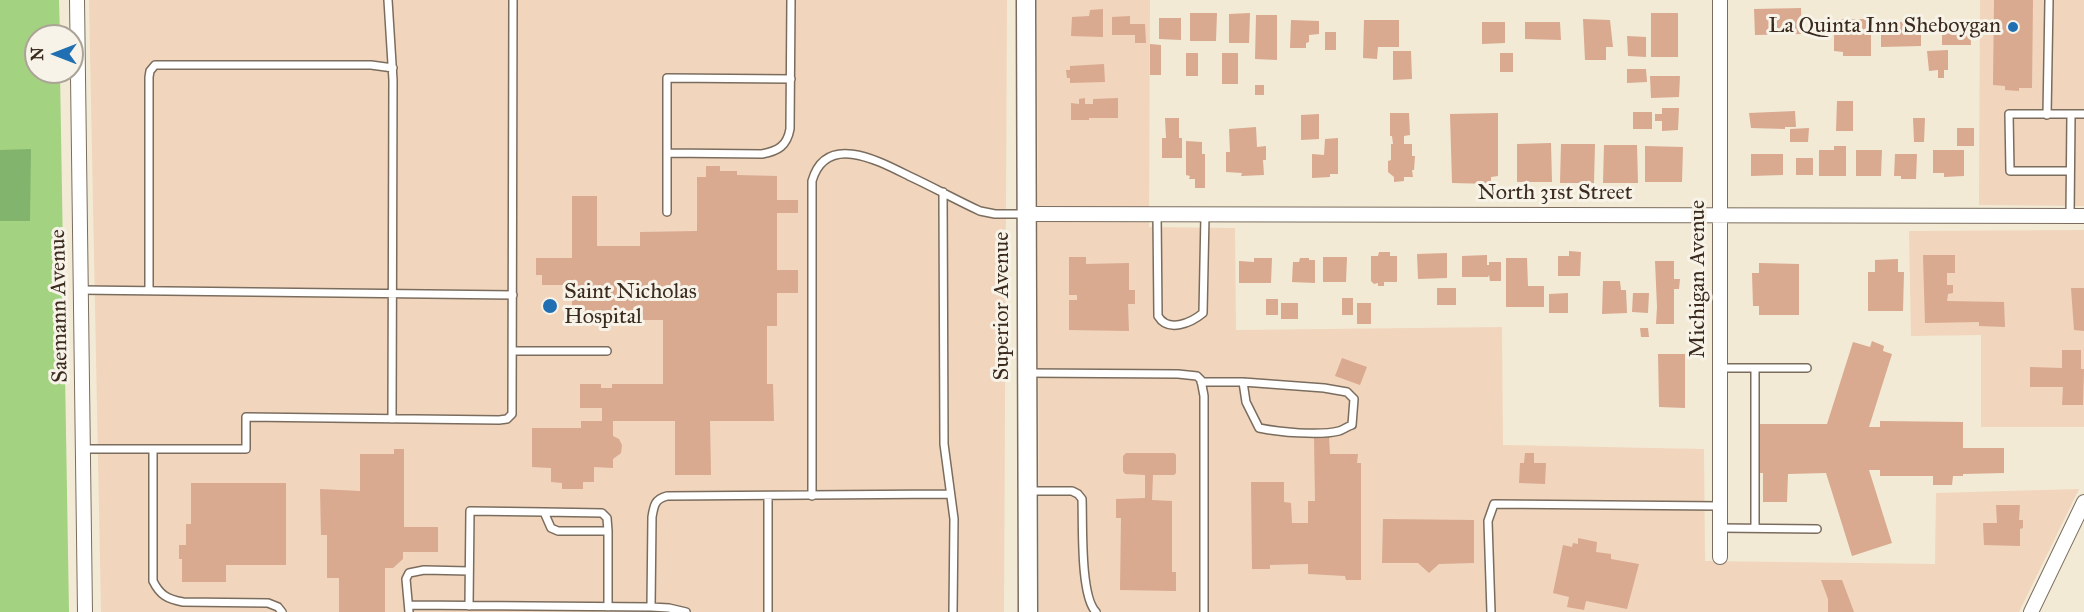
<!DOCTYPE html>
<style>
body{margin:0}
#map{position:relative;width:2084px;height:612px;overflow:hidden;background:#f3ead5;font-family:"IM FELL Great Primer",serif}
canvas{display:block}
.north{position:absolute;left:24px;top:24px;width:60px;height:60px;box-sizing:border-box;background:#f7f3e8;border:2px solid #aca397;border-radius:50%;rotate:270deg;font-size:16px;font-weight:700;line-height:24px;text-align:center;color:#3b2a1e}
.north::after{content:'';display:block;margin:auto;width:21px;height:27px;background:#1f6fb2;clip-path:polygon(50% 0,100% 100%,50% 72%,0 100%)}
</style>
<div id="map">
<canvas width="2084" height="612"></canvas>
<div class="north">N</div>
</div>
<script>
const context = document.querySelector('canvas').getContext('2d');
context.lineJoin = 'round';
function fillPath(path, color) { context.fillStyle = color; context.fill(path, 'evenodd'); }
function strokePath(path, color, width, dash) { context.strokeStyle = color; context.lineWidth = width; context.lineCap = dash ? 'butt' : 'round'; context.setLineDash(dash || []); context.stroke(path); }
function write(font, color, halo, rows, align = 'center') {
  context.font = font + ' "IM FELL Great Primer",serif'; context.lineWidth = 6; context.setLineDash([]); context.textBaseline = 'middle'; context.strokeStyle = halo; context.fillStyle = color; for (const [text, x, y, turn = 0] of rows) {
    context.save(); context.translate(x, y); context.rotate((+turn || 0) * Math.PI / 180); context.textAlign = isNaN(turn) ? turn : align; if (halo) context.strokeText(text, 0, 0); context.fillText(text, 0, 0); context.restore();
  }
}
fillPath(new Path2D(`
 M89,0H1007L1004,612H101Z
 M1037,0H1150L1149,227L1235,228L1236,330L1502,327L1503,445L1704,449L1705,561L1935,564L1936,493L2079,489L2019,612H1039Z
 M1980,0H2084V206L1979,205Z
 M2084,230V427H1981V335L1911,336L1909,231Z`), '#f1d5bd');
fillPath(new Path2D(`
 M0,0H59L60,36H36V72H60L69,612H0Z`), '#a3d280');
fillPath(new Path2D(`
 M31,149L30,221H0V150Z`), '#82b46e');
fillPath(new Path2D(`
 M1994,0H2033L2032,88H2019V91L2005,90V86L1993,85Z
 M1801,8L1802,34L1755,35L1754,9Z
 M1103,9V37L1071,36L1072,17L1089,16L1090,10Z
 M1190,13H1217L1216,41H1190Z
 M1250,13L1249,43H1229V14Z
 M1651,13H1678V57H1651Z
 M1256,15H1277V60L1255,59Z
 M1130,16V24H1145L1146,43H1135V35H1112V17Z
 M1159,18H1181V40L1159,39Z
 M1903,18H1921V46L1881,47V23L1903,22Z
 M1583,19L1610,20L1613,47H1606V60H1585Z
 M1834,19H1871V56H1843V52L1834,51Z
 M1291,20L1319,21V34L1309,35V42L1306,43V48H1290Z
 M1364,20H1399V47H1378L1377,59L1363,58Z
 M1942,21H1970L1971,45H1942Z
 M1482,22H1505V43L1482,44Z
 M1525,22H1560L1561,40L1525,39Z
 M1325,32H1336V50H1325Z
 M1627,36L1646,37V57L1628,56Z
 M1150,44L1161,45V75H1150Z
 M1948,50V70H1944V78H1938V70L1929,71L1927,51Z
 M1393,51H1411L1412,79L1393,80Z
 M1186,53H1198V76H1186Z
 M1222,53H1238V84H1222Z
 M1500,53H1513V72H1500Z
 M1104,64L1105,82L1070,83V78H1067L1066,70H1070V66Z
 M1627,69H1646L1647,82L1627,83Z
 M1650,76H1680L1679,97L1651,98Z
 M1255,85H1264V95H1255Z
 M1085,98V104H1093V99L1118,98V118H1089V120H1071V103L1079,104V99Z
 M1837,101H1853V131H1836Z
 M1662,108H1679L1678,130L1662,131V121H1655V114H1662Z
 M1795,111L1796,127H1785V129L1751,128L1749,113Z
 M1633,112H1652V129H1633Z
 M1390,113H1409L1410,135L1404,136V144H1412V156H1415L1414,170H1412L1413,177H1404V181L1394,182V177L1388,172V161L1391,160V144H1393L1392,136H1390Z
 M1498,113V176L1491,177V184L1452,183L1450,114Z
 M1319,114V139L1301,140V115Z
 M1165,118H1179V138H1182V158H1162V138H1166Z
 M1913,118H1925L1924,142H1914Z
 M1256,127L1257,147L1266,146V160H1263L1264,175L1241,176L1242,173L1226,172V152H1230L1229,129Z
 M1809,128L1808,142H1790V129Z
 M1957,128H1974V146H1957Z
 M1338,138V174H1330V177L1312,178V154L1324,155L1325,139Z
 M1186,141L1202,142V154H1205V188H1195V179H1189L1190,176L1186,175Z
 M1551,143L1552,182H1517V144Z
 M1561,144H1595L1594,183H1560Z
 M1604,145H1637L1638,183H1603Z
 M1645,146L1683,147L1682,182H1645Z
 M1834,146H1846V176H1819V150H1834Z
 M1856,150H1882L1881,176H1856Z
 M1933,150H1964V176L1944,177V173H1933Z
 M1751,154H1783V175L1751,176Z
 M1895,154H1917L1916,179H1901V176H1894Z
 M1796,158H1813V175H1796Z
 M706,166H720V171H737V175L777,176V200H798V213H777V270H798V293H777V326H767V384H773L774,421H710L711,475H675V421H613V436L619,439L622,445L621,453L613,459V468L594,467V482H583V489H562V483L551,482V468L532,467V428H581V421H602V408H580V384H601V388H612V384H663V320H572V285H542V275H536V258H572V196H597V246H640V232L697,231V177H706Z
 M1569,251L1581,252L1580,276H1558V256H1569Z
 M1379,252H1390V256H1397V282H1384V286H1378V283L1374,284L1371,281V256H1378Z
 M1447,253V278L1418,279L1417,254Z
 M1487,255V265H1489V262H1501V281H1490L1489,275L1488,277H1462V256Z
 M1923,255H1955V273H1947V285H1953V293L1948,294L1947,301L2004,302L2005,327L1979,326V322L1925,323Z
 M1069,257H1086V264L1129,263V290H1135V304H1128L1129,331L1069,330V300H1077V295H1069Z
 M1323,257H1347L1346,282H1323Z
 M1254,258H1272L1271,283H1239V261L1254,262Z
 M1300,258H1309V260H1315V283L1292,282L1293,262H1299Z
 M1506,258H1527L1528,286H1544V307H1506Z
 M1898,259V272H1904L1903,311H1868V272H1875V260Z
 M1655,261H1674V279H1680L1679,289H1674V324H1656L1657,307Z
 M1759,263L1799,264V315H1759V306H1753L1752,273H1759Z
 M1603,281H1620L1621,290H1626L1627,313L1602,314Z
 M1437,288H1456V305H1437Z
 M2071,288H2084V331L2074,330Z
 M1568,293V313H1549V294Z
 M1633,293H1649L1648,313L1632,312Z
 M1342,298H1353V315H1342Z
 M1266,299H1278V315H1266Z
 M1281,303H1298V319H1281Z
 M1357,303H1371V324H1357Z
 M1640,328H1648L1649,337H1641Z
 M1872,341L1884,346L1883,351L1892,354L1869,427H1880V421L1963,422V448H2004V473L1963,474V476H1953L1952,485H1933V476H1880V470H1869L1892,543L1852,556L1826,473L1788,474L1787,502H1763V473H1759V424H1827L1853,342L1870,347Z
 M2062,350H2081V369H2084L2083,405H2062L2063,387H2030V367L2062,368Z
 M1658,354H1685V408L1659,407Z
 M1342,358L1367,367L1360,385L1335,376Z
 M1314,437H1329L1330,454H1358L1357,463H1361V580H1346L1345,576L1308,574V564L1270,565V569H1252L1251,482H1284V502L1291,503L1292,523H1308V501H1315Z
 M394,449H404V527H438V552H403V559L393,568H385V612H339V578H327V535H321L320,489L360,491V454H394Z
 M1126,453H1174L1176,455V473L1174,475H1153L1152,500L1172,501V572H1176V591L1120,590L1121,518H1116V499L1145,498V475L1125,474L1123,471V456Z
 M1525,453H1534V463H1546L1545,484L1519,483L1520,463H1524Z
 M191,483H286V565H226V582H182V559H179V545H186V524H191Z
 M1996,505H2020L2019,520H2023V528L2020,529V546L1984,545L1983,523H1997Z
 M1383,519L1474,520V563L1439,564L1429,573L1418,563H1382Z
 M1578,538L1597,542L1596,552L1611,554V559L1639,564L1627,609L1586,601L1584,610L1567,607L1569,597L1553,593L1563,545L1572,547L1573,543L1578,544Z
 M1821,580H1842L1854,612H1828V599Z`), '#d9a990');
const service = new Path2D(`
 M388,0L393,80L392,419
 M2047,115L2049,1
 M667,153L762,154C778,151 787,146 790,129L791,0
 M2070,171H2010L2009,114H2084
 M943,192L944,444L954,519L953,612
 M667,212V78L791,79
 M1157,214L1158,316C1168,333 1191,323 1203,313L1205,215
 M2070,216L2071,115
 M80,290L513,295
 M149,291V77L150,71L155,65H371L393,68
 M513,351H607
 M1720,368H1807
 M1755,368V528
 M1027,373L1178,374L1197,376L1201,380L1204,396V612
 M1201,382H1243L1324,388L1347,392L1354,399L1352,425C1348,426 1343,430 1339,431C1319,436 1279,432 1259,428L1246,402L1243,382
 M83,449H246V417L499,420L507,419L512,414L513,0
 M153,449V581C160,595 167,599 183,602L268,603L278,607L282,612
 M1030,491H1072L1078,494L1082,499C1083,524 1080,596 1096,612
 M768,496V612
 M812,496V181C826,132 879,161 909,176C933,187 956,200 980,211L995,214H1024
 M544,512L602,513L607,518L608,531
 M1720,528L1817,529
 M409,605L651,607L669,608L686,612
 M469,606L470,511L544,512L551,528L558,531H608V607
 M651,607L652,517C654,505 655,499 667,496L950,494
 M409,612L406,579L409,573L424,570L469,571
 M1491,612L1488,521L1494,504L1720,506`);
const minor = new Path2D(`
 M77,0L85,612
 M1720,0V557
 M1027,214L2084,216
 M2031,612L2084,502`);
const tertiary = new Path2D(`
 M1026,0L1028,612`);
strokePath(service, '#7b6d5e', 10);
strokePath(minor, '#7b6d5e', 16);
strokePath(tertiary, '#7b6d5e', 21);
strokePath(service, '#fff', 7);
strokePath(minor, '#fff', 14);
strokePath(tertiary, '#fff', 18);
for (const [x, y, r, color] of [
 [2013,27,6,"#1f6fb2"],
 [550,306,8,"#1f6fb2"]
]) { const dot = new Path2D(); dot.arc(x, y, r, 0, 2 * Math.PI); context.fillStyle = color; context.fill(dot); strokePath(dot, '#f7f3e8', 2); }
write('22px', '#3b2a1e', '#f7f3e8', [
 ["La Quinta Inn Sheboygan",2001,27],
 ["Saint Nicholas",564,293,"left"],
 ["Hospital",564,318,"left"]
], 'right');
write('22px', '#3b2a1e', '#f7f3e8', [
 ["North 31st Street",1555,194],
 ["Michigan Avenue",1699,279,-90],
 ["Saemann Avenue",60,306,-91],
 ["Superior Avenue",1003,306,-90]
]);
</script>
